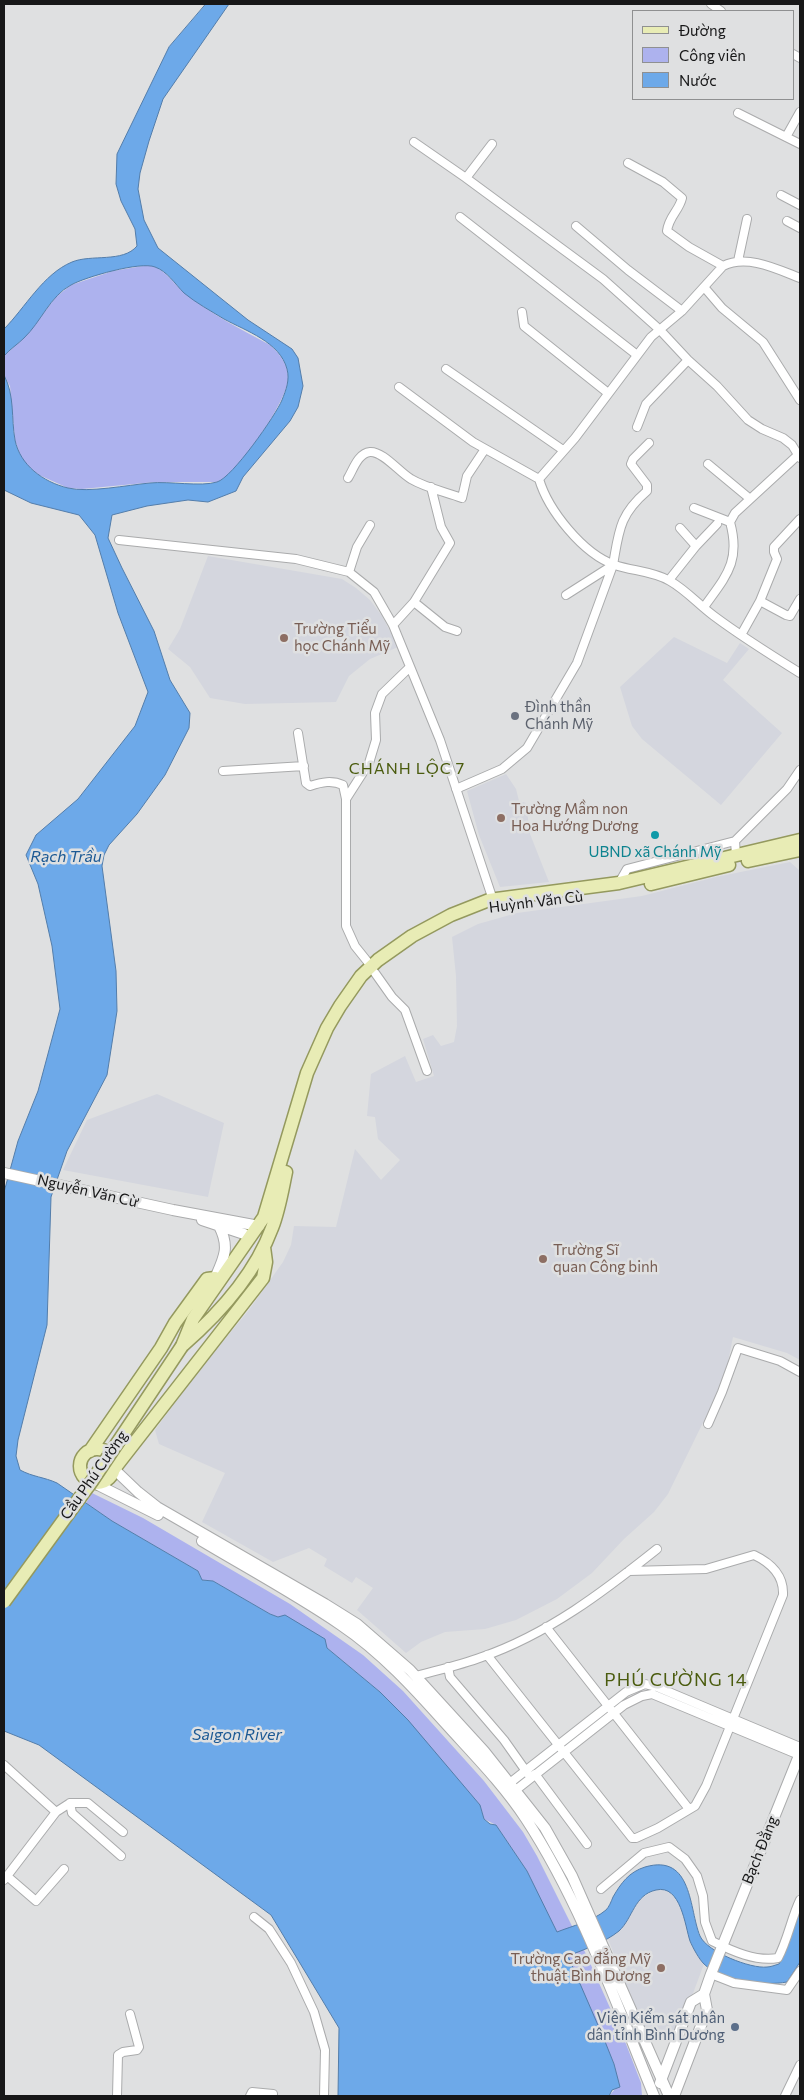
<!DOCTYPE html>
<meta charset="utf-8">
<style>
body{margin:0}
#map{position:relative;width:804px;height:2100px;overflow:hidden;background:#dfe0e1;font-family:Commissioner,sans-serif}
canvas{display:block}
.frame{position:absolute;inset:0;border:5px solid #171718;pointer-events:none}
.legend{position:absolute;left:632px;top:10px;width:162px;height:90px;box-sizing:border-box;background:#dfe0e1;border:1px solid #8f9091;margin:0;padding:6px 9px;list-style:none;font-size:15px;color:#171718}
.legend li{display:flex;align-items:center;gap:10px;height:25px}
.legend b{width:25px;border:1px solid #8f9091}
</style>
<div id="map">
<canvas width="804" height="2100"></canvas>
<div class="frame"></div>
<ul class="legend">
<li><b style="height:6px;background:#e8ecb5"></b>Đường</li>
<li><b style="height:14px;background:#adb2ee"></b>Công viên</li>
<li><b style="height:14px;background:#6da9e9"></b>Nước</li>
</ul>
</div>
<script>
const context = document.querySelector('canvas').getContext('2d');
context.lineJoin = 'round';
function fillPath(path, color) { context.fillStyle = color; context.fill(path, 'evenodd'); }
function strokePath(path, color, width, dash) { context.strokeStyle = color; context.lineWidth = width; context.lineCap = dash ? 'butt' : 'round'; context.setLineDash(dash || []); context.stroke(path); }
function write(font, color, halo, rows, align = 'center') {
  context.font = font + ' Commissioner,sans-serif'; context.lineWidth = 5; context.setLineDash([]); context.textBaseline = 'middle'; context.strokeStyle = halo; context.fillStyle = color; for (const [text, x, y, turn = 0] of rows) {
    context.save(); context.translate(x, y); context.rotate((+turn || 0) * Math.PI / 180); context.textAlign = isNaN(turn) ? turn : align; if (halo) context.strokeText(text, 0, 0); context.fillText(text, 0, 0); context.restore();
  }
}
fillPath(new Path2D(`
 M208,556L342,579L356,588L370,600L382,616L398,647L370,659L349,676L336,702L245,704L210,698L190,667L168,649L180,629Z
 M674,637L727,663L740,643L749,649L723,680L782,733L721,805L642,739L632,726L620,687Z
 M506,774L516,789L519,801L526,803L530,834L549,882L500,887L479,835L467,791Z
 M790,862L800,871V1360L787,1353L733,1337L727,1367L716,1396L668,1494L654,1512L624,1539L592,1573L557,1599L516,1620L485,1629L445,1632L421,1642L406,1653L357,1610L373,1588L356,1577L352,1583L324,1566L327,1559L309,1548L273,1562L202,1522L225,1473L159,1444L155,1430L197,1373L249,1310L283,1262L291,1245L294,1226L336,1227L355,1149L381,1180L400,1160L378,1139L375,1117L367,1116L371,1074L405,1056L416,1082L434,1076L423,1039L433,1035L441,1046L454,1042L457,1026L456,976L452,937L478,924L517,913L642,896L716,877Z
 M157,1094L224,1123L208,1197L63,1170L87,1120Z
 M657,1889L664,1890L672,1894L678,1902L684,1915L691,1943L704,1964L674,2044L644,2029L608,1939L621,1929L640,1899Z`), '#d4d6de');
fillPath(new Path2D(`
 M149,265C166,269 173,284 186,294C211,314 242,330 270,345C280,354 288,364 288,378C288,401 238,472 218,482H155L82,489L68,488L39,475L24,463L20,455L15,440L10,386L4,375V356L25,337L56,297L71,285L113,271Z
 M92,1493L143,1518L290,1604L363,1655L403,1691L484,1781L523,1832L537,1856L587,1956L626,2044L641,2083L642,2096H609L616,2088L614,2064L527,1871L496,1825L484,1819L480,1805L380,1692L327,1648L278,1617L270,1614L213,1581L202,1580L198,1571L112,1521L86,1503Z`), '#adb2ee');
const water = new Path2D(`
 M206,4H229L163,99L149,141L140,173L138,189L144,220L158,248L248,320L292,349L298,358L303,386L298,407L290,421L243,477L236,491L208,502L188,500L147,506L112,515L108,538L122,568L154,631L170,680L190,713L189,728L165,775L137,814L109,845L104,855L102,866L116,971L117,1011L107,1075L67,1151L51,1197L47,1325L18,1440L16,1456L20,1470C33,1477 44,1477 57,1483L112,1521L198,1571L202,1580L213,1581L270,1614L278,1617L285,1615L325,1639L327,1648L380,1692L408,1720L480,1805L484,1819L490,1824L496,1825L527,1871L557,1932C572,1926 593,1921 606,1910C609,1907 611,1902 613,1897C621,1883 629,1872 645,1867C693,1853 689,1910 700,1936C707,1952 751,1969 767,1967C771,1967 775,1965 779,1964L785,1952L800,1910V1962L787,1982C765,1986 722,1982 704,1964C699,1959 693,1948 690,1941C685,1926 681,1884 656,1890C634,1895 633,1918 619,1931C604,1943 585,1949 568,1956L604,2039L614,2064L620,2087L612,2090L609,2096H338L339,2028L271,1915L39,1745L4,1731V1192L18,1141L38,1091L60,1009L52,946L38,884L26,855L36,835L78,799L135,726L148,692L118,613L95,535L79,515L31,503L4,490V375C15,396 11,418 15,440C20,465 43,482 68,488C88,493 128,485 150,483C169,481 201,487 217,482C232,478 276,415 282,400C286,390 290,380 287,369C280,342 246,331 224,319C211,311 196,303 184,293C175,284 167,271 155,267C141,261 85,277 71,285C50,296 41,322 24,338C18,344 10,349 4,356V329C25,308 43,274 72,262C91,254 123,263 137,246L135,229L121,201L116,184L117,154L169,47Z`);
fillPath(water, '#6da9e9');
strokePath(water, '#537daa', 1);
const minor = new Path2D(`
 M711,4L721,11
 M793,54L800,58
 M738,113L800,144
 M786,137L800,112
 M414,142L466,178
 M492,144L466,178L603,279L660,330L688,360L717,386L748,420L762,429L783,438L792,445L800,458
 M628,163L663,182L682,198C679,211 669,216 667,231L689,247L723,266
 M781,195L800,205
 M460,217L637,355
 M787,221L800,228
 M576,226L628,270L682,311
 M738,261L747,219
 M800,278C777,269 747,254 723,266L682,311L651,337L575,438L539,479C548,510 583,554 615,565C632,571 653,571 670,581C686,590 699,605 714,616C742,637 771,655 800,673
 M704,287L722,308L763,342L800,400
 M522,312L524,326L608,393
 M446,369L563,450
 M399,387L473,442L539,479
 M637,427L646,404L688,360
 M708,464L749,498
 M348,478C353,470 358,453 370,452C383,451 400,473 411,479C426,488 446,492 462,498L467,476L485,449
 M694,508L730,522
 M119,540L296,559L349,572L374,592L393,625L440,740L494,903
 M696,546L717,524
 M349,572L357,547L370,525
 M669,580L696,546L680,528
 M566,595L613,565C619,531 619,515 647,491V485L631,464L633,459L649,443
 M760,601L786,615L790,616L800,599
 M414,602L445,627L457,631
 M704,607C726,576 741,562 730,522L735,513L798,455
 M393,625L414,602L450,543L441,527L431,487
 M741,635L760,601L777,559L774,552V547L800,519
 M298,733L306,783L310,786C322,782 332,780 343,785L346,799
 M223,771L304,766
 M456,789L502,769L527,748L577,663L613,565
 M736,855L735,841L787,789L800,770
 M619,883L627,869L735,841
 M371,966L355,946L346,926V799L369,763L376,740L375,713L382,694L410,667
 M375,973L392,997L405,1010L427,1071
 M708,1424L722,1392L738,1348L780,1361L800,1372
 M546,1627L689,1809
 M487,1655L632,1838H636L658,1828L695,1806L706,1786L783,1595C784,1576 771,1563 754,1555L706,1569L629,1571
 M448,1667L450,1677L504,1740L528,1774L532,1776L535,1774L587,1844
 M416,1676C438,1670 461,1665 482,1657C548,1634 603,1592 657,1549
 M4,1765L56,1812
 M506,1786L626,1692L645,1684L657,1687L800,1747
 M512,1793L624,1705L642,1696L652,1694L799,1755
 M70,1803L72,1813L121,1856
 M7,1876L36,1901L64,1869
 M4,1880L56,1812L70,1803H88L123,1832
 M601,1889L644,1853L669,1847L685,1859L697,1876L703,1896L705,1922L712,1941C732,1951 756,1962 778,1958C788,1939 791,1919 800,1900
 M254,1917L269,1929L291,1963L314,2012L325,2050L324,2096
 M711,1974L734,1983L787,1990L800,1971
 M117,2096L118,2055L123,2052L137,2050L139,2047L130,2014
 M250,2096L252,2092L273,2094
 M785,2096L800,2065`);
const tertiary = new Path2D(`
 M4,1173L173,1210L259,1226
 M202,1220L244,1234L250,1238
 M215,1278C224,1258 230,1247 219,1226
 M114,1469L138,1492L157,1507L325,1604L357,1624L410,1670L484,1751L545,1828L572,1876L669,2096
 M96,1484L158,1515
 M202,1541C249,1569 297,1595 341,1625C381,1652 414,1688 446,1724C473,1754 503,1784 526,1819C581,1903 616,2003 654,2096
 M660,2083L691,2002L704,1994
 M674,2096L707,2010L704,1994L711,1974L800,1753`);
const primary = new Path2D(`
 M748,861L800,850
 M651,884L729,865
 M182,1346L193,1319L264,1217L307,1073L327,1028L340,1006L361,976L378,960L412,936L451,915L489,900L619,883L800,840
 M182,1346C219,1314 255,1274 272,1228C279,1210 282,1191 286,1172
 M80 1466a17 17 0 1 1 34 0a17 17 0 1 1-34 0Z
 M90,1451L161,1348L175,1323L207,1279L215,1278
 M114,1469L263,1278L266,1262L264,1247`);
strokePath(minor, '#aaabac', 10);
strokePath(tertiary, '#aaabac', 12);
strokePath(primary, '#94995e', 15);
strokePath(minor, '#fff', 8);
strokePath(tertiary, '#fff', 10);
strokePath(primary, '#e8ecb5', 12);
const primaryBridge = new Path2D(`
 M4,1602L92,1481L182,1346`);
strokePath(primaryBridge, '#94995e', 15, []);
strokePath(primaryBridge, '#e8ecb5', 12);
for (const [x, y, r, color] of [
 [284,638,5,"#8d6e63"],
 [515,716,5,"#6b7280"],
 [501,818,5,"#8d6e63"],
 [655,835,5,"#0f9aa8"],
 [543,1259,5,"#8d6e63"],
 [661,1968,5,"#8d6e63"],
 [735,2027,5,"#5c6f8a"]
]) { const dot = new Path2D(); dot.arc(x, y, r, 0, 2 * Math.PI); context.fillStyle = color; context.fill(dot); strokePath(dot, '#dfe0e1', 2); }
write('15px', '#785e54', '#dfe0e1', [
 ["Trường Tiểu",294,629],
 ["học Chánh Mỹ",294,646],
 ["Trường Mầm non",511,809],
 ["Hoa Hướng Dương",511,826],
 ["Trường Sĩ",553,1250],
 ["quan Công binh",553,1267],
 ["Trường Cao đẳng Mỹ",651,1959,"right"],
 ["thuật Bình Dương",651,1976,"right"]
], 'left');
write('15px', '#5b616d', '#dfe0e1', [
 ["Đình thần",525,707],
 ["Chánh Mỹ",525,724]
], 'left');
write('15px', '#0d838f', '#dfe0e1', [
 ["UBND xã Chánh Mỹ",655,852]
]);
write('15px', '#171718', '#dfe0e1', [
 ["Huỳnh Văn Cù",536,902,-7],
 ["Nguyễn Văn Cừ",88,1191,13],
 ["Cầu Phú Cường",94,1475,-55],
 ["Bạch Đằng",760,1850,-68]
]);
write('15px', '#4e5e75', '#dfe0e1', [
 ["Viện Kiểm sát nhân",725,2018],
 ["dân tỉnh Bình Dương",725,2035]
], 'right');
context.letterSpacing = '1px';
write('16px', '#4b5c0f', '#dfe0e1', [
 ["CHÁNH LỘC 7",407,769]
]);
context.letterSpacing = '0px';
write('italic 16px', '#1c5994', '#dfe0e1', [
 ["Rạch Trầu",66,857],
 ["Saigon River",237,1735]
]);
context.letterSpacing = '1px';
write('18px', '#4b5c0f', '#dfe0e1', [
 ["PHÚ CƯỜNG 14",676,1680]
]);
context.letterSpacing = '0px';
</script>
